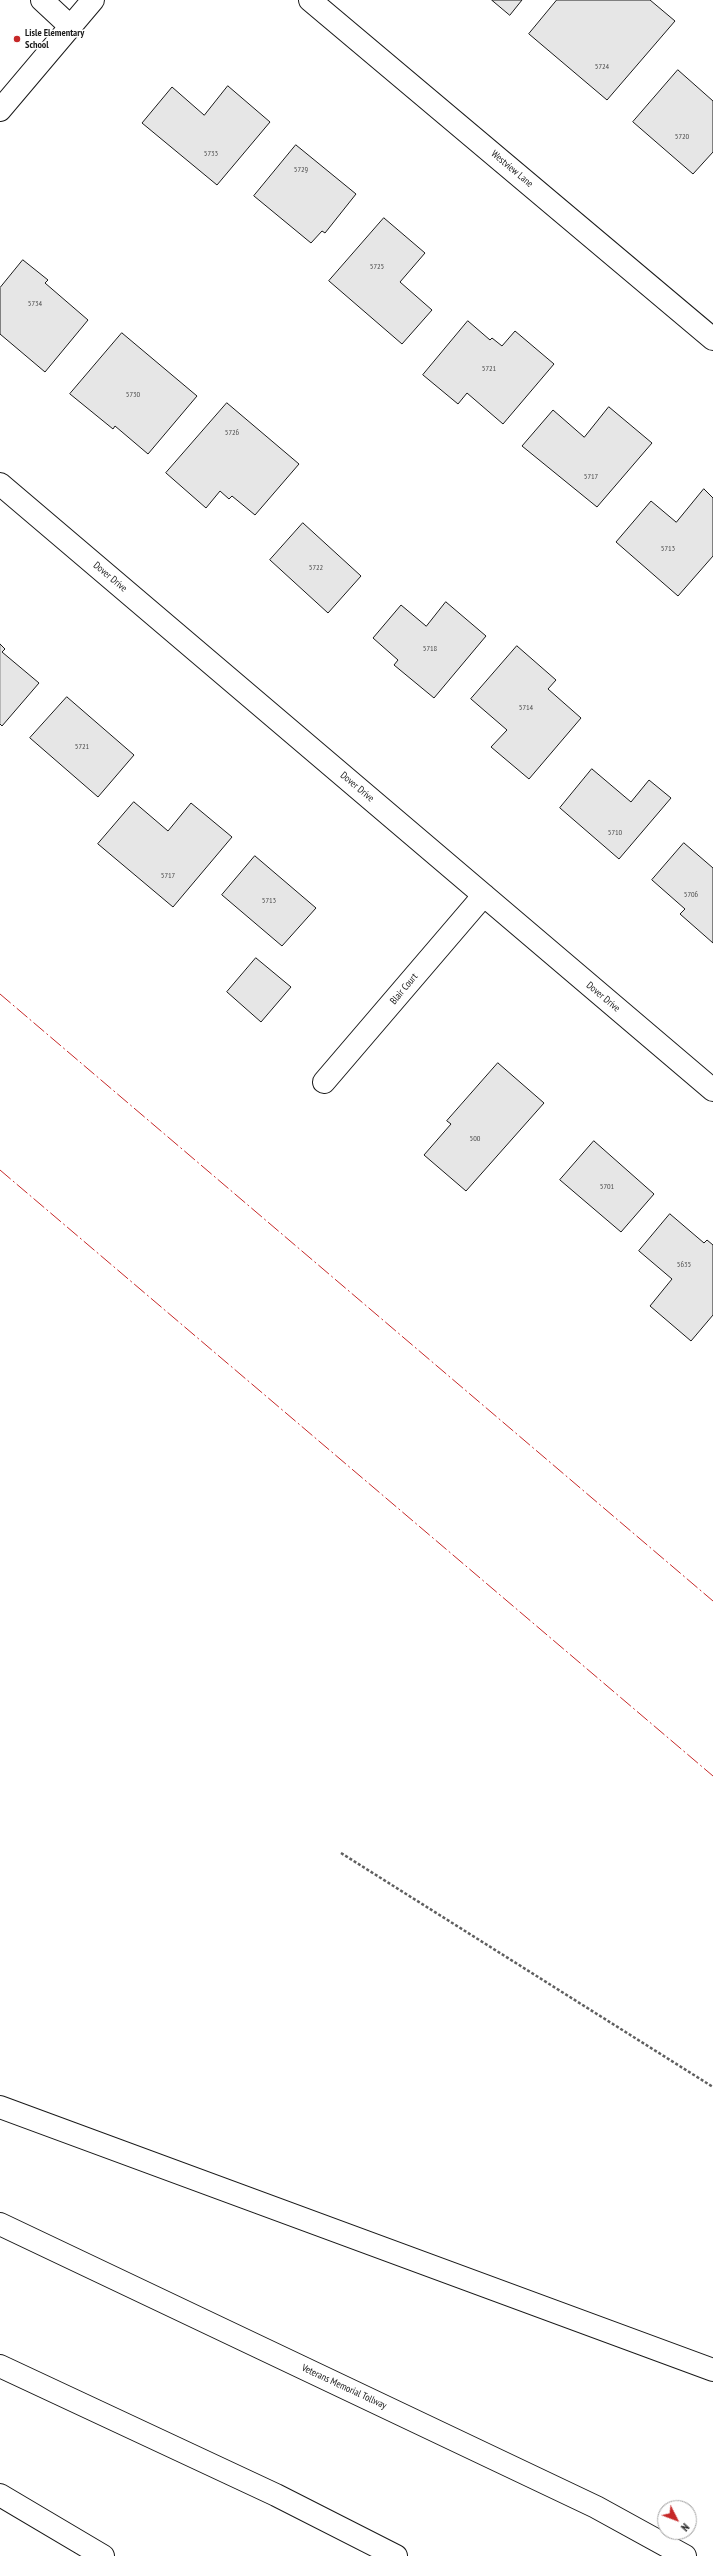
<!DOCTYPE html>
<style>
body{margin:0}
#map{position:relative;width:713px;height:2556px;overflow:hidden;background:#fff;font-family:"PT Sans Narrow",sans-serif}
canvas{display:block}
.north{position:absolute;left:657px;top:2500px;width:40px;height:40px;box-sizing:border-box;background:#fff;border:1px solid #a3a3a3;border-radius:50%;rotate:132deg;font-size:11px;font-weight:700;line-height:16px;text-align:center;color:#1a1a1a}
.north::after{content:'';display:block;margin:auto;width:14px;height:18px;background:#c62828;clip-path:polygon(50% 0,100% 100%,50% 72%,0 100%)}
</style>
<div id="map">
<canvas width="713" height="2556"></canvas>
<div class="north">N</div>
</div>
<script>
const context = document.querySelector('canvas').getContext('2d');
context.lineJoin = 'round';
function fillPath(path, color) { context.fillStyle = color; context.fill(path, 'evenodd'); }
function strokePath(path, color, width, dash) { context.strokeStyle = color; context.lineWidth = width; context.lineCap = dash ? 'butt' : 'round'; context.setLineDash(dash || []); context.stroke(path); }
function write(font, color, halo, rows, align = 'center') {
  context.font = font + ' "PT Sans Narrow",sans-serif'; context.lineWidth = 3; context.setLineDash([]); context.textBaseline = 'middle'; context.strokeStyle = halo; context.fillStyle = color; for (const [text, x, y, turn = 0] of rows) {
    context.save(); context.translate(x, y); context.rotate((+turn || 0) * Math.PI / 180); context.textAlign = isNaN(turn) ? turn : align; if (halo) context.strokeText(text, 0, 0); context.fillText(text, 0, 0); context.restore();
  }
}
const building = new Path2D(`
 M492,0H522L510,15Z
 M557,0H650L675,21L607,100L529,34Z
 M678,70L713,101V152L693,174L633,122Z
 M228,86L270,122L217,185L142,123L172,87L204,115Z
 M296,145L356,194L325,233L322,231L311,243L254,196Z
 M384,218L425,253L400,282L432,310L402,344L329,281Z
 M23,260L48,280L45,283L88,320L45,372L0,334V288Z
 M468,321L490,340L492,338L502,346L515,331L554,364L503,424L467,393L458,404L423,375Z
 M122,333L197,396L148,454L115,426L113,429L70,394Z
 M227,403L299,464L255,515L232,496L229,499L220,491L206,508L166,473Z
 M609,407L652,443L597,507L522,446L553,410L584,437Z
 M704,489L713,498V556L678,596L616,542L651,501L676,522Z
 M303,523L361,576L328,613L270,560Z
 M446,602L486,636L434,698L394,665L398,660L373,638L401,605L426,626Z
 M0,644L5,649L2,652L39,683L2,726L0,724Z
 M517,646L556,680L548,689L581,718L529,779L491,747L507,730L471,699Z
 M67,697L134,755L98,797L30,738Z
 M592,769L631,802L649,780L671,798L619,859L560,808Z
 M134,802L168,831L191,803L232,837L173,907L98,844Z
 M684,843L713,868V943L680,914L685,909L652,880Z
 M255,856L316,908L282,946L222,895Z
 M256,958L291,987L261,1022L227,992Z
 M498,1063L544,1103L466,1191L424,1155L451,1124L447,1121Z
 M594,1141L654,1194L621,1232L560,1180Z
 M670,1214L704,1243L707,1240L713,1245V1315L691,1341L650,1306L672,1279L639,1251Z`);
fillPath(building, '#e6e6e6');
strokePath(building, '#1a1a1a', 1);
const minor = new Path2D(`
 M42,0L71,27
 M310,0L713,339
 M0,110L93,0
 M0,484L713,1090
 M324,1082L484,895`);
const highway = new Path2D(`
 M0,2107L713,2370
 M0,2224L596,2507L685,2556
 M0,2366L276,2495L396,2556
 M0,2495L103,2556`);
strokePath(minor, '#1a1a1a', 24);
strokePath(highway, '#1a1a1a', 24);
strokePath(new Path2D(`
 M341,1853L713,2087`), '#5f5f5f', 2.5, [3, 2]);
strokePath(minor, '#fff', 22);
strokePath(highway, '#fff', 22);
strokePath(new Path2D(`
 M0,994L713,1601
 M0,1170L713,1776`), '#c62828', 1, [14, 3, 2, 3]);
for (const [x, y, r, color] of [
 [17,39,4,"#c62828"]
]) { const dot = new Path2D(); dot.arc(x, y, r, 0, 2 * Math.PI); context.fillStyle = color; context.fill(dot); strokePath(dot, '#fff', 1.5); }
write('8px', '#4d4d4d', null, [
 ["5724",602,67],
 ["5720",682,137],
 ["5733",211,154],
 ["5729",301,170],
 ["5725",377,267],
 ["5734",35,304],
 ["5721",489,369],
 ["5730",133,395],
 ["5726",232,433],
 ["5717",591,477],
 ["5713",668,549],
 ["5722",316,568],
 ["5718",430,649],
 ["5714",526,708],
 ["5721",82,747],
 ["5710",615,833],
 ["5717",168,876],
 ["5706",691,895],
 ["5713",269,901],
 ["500",475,1139],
 ["5701",607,1187],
 ["5635",684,1265]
]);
write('bold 10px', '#1a1a1a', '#fff', [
 ["Lisle Elementary",25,33],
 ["School",25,45]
], 'left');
write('10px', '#1a1a1a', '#fff', [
 ["Westview Lane",512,169,40],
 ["Dover Drive",110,577,40],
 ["Dover Drive",357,787,40],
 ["Blair Court",404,989,-50],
 ["Dover Drive",603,997,40],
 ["Veterans Memorial Tollway",344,2387,25]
]);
</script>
